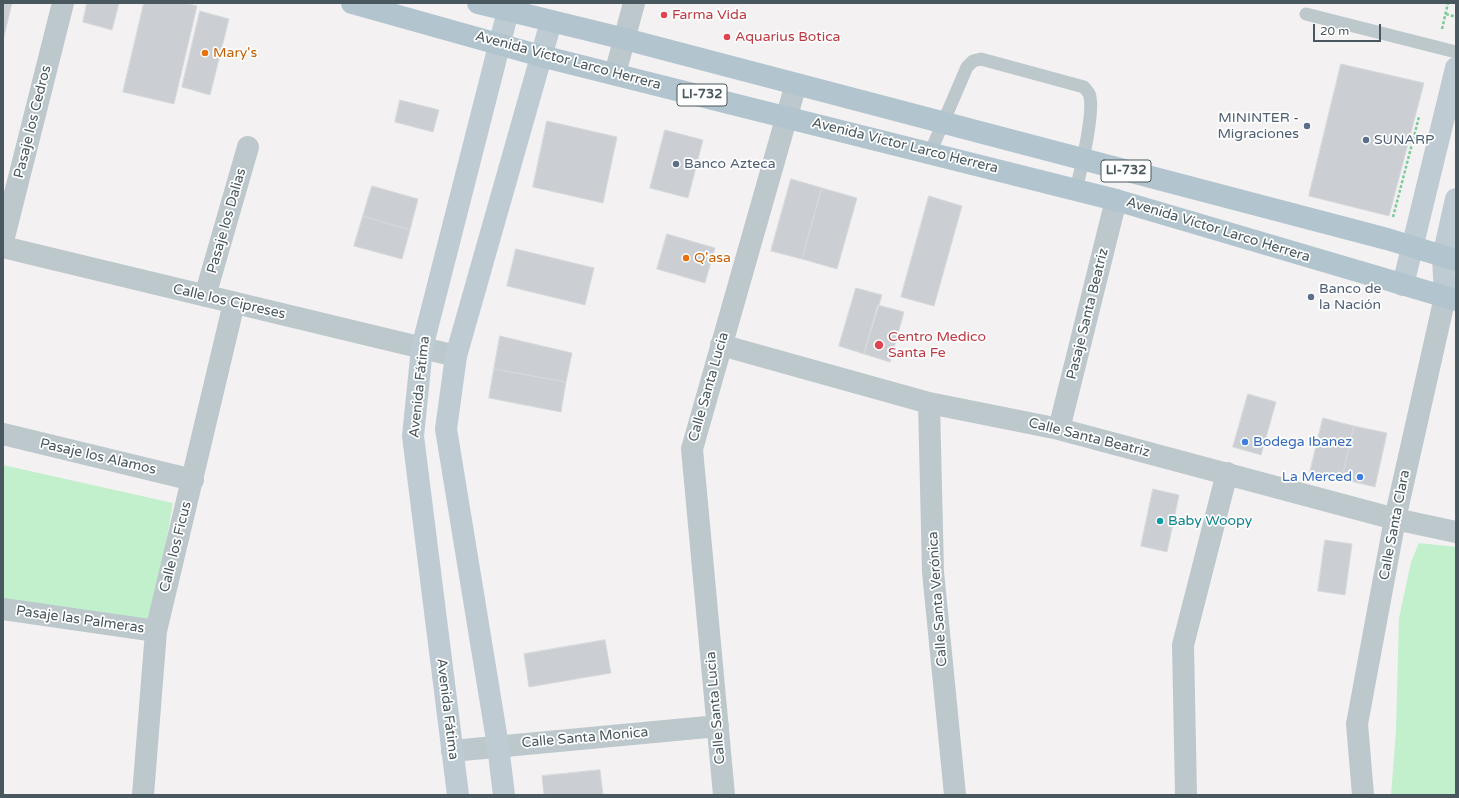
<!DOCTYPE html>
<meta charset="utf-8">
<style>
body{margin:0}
#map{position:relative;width:1459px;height:798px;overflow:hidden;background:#f4f1f2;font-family:"Varela Round",sans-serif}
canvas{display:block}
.frame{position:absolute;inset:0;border:4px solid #49585e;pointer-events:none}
.scale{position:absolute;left:1313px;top:24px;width:68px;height:18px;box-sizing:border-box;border:2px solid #49585e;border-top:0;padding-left:5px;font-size:12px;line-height:14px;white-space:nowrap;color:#49585e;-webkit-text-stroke:3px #fff;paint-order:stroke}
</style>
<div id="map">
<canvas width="1459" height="798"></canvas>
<div class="frame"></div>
<div class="scale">20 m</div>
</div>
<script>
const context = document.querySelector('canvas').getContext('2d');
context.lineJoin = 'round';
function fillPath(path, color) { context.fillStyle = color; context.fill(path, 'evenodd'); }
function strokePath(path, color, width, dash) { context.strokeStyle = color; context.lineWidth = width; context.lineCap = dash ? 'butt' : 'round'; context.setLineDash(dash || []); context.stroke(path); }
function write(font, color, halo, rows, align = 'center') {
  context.font = font + ' "Varela Round",sans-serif'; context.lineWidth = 3.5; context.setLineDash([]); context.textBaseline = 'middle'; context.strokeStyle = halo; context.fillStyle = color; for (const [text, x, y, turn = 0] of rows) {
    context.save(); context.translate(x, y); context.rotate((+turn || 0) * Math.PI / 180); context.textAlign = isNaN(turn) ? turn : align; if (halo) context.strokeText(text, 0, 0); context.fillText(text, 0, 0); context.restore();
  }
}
fillPath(new Path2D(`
 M3,465L173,503L151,625L3,603Z
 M1419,543L1456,547V795H1391L1396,731L1399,618L1411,562Z`), '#c2efcc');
const building = new Path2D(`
 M3,3H12L3,41Z
 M87,3H119L112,30L83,22Z
 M144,3H185L197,6L174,104L123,92Z
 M200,11L229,19L210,95L182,87Z
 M1341,64L1424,83L1389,216L1309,196Z
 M400,100L439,110L433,132L395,122Z
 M547,121L617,137L603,203L533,187Z
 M665,130L703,140L688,198L650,188Z
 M791,179L822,188L802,259L771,251Z
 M372,186L418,199L410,230L363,216Z
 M822,188L857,198L837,269L802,259Z
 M929,196L962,206L934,306L901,297Z
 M363,216L410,230L402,259L354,246Z
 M667,234L715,248L705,283L657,269Z
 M516,249L594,268L585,305L507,286Z
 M856,288L882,295L864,354L839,346Z
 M878,305L904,312L890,362L864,354Z
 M500,336L572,353L566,382L494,369Z
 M494,369L566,382L561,412L489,398Z
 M1248,394L1276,402L1261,455L1233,447Z
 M1323,418L1354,426L1342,479L1310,472Z
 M1354,426L1387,433L1375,487L1342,479Z
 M1153,489L1179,495L1167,552L1141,546Z
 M1325,540L1352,544L1345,595L1318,591Z
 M605,640L611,673L529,687L524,654Z
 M600,770L603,795H544L542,776Z`);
fillPath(building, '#cbcfd3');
strokePath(building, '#d6d9dc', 1);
strokePath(new Path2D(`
 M1446,14L1456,17
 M1442,29L1448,3
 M1393,217L1419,117`), '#7bcc96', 2.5, [3, 2]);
strokePath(new Path2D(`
 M1306,14L1456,52
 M930,153L967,67L973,61L981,59L1084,87C1086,90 1090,93 1090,97C1094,116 1081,169 1076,190`), '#bdc8cd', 13);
strokePath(new Path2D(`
 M615,74L634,3
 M3,241L63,3
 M3,247L456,356
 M205,296L248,147
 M721,345L929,403L1059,429L1395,519L1456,532
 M929,403L933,572L955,795
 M1059,429L1116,200
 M3,434L193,480
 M3,609L156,631
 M452,751L718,726
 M143,795L156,631L234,303
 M724,795L692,449L796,84
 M1186,795L1183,645L1227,473
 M1363,795L1357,724L1395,519L1445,297`), '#bdc8cd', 22);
strokePath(new Path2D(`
 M1403,285L1456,68
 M1445,297L1443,257L1456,199
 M458,795L413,436L422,348L508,11
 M504,795L498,746L446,429L456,356L551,22`), '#becbd2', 22);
strokePath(new Path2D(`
 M352,3L541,56L1116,200L1456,300
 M478,3L625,39L1387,239L1456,260`), '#b2c5cf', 22);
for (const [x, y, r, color] of [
 [664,15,4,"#e0444e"],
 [727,37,4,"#e0444e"],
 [205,53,4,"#e8710a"],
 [1307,126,4,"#5c6f8a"],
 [1366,140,4,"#5c6f8a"],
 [676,164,4,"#5c6f8a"],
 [686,258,4,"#e8710a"],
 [1311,297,4,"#5c6f8a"],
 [879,345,5,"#e0444e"],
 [1245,442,4,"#3f7fe0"],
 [1360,477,4,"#3f7fe0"],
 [1160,521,4,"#0f9aa8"]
]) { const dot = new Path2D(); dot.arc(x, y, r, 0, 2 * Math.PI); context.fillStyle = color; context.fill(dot); strokePath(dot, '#fff', 1.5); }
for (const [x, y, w] of [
 [702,95,50],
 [1126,171,50]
]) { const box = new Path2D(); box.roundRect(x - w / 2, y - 11, w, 22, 3); context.fillStyle = '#fff'; context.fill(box); strokePath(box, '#49585e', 1); }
write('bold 13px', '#49585e', null, [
 ["LI-732",702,95],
 ["LI-732",1126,171]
]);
write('14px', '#be3a42', '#fff', [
 ["Farma Vida",672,15],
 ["Aquarius Botica",735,37],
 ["Centro Medico",888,337],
 ["Santa Fe",888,353]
], 'left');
write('14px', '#c56008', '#fff', [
 ["Mary's",213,53],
 ["Q'asa",694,258]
], 'left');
write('14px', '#49585e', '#fff', [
 ["Avenida Víctor Larco Herrera",568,61,15],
 ["Pasaje los Cedros",33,122,-76],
 ["Avenida Víctor Larco Herrera",905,146,14],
 ["Pasaje los Dalias",227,221,-74],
 ["Avenida Víctor Larco Herrera",1218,230,17],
 ["Calle los Cipreses",229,302,13],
 ["Pasaje Santa Beatriz",1088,314,-76],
 ["Avenida Fátima",420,387,-84],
 ["Calle Santa Lucia",709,387,-74],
 ["Calle Santa Beatriz",1089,438,14],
 ["Pasaje los Alamos",98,457,13],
 ["Calle Santa Clara",1395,525,-79],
 ["Calle los Ficus",176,547,-76],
 ["Calle Santa Verónica",938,599,-94],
 ["Pasaje las Palmeras",80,620,8],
 ["Calle Santa Lucia",716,708,-95],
 ["Avenida Fátima",447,709,83],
 ["Calle Santa Monica",585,738,-5]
]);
write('14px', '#4e5e75', '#fff', [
 ["MININTER -",1299,118,"right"],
 ["Migraciones",1299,134,"right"],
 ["SUNARP",1374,140],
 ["Banco Azteca",684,164],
 ["Banco de",1319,289],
 ["la Nación",1319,305]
], 'left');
write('14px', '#366cbe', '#fff', [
 ["Bodega Ibanez",1253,442],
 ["La Merced",1352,477,"right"]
], 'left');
write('14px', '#0d838f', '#fff', [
 ["Baby Woopy",1168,521]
], 'left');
</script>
